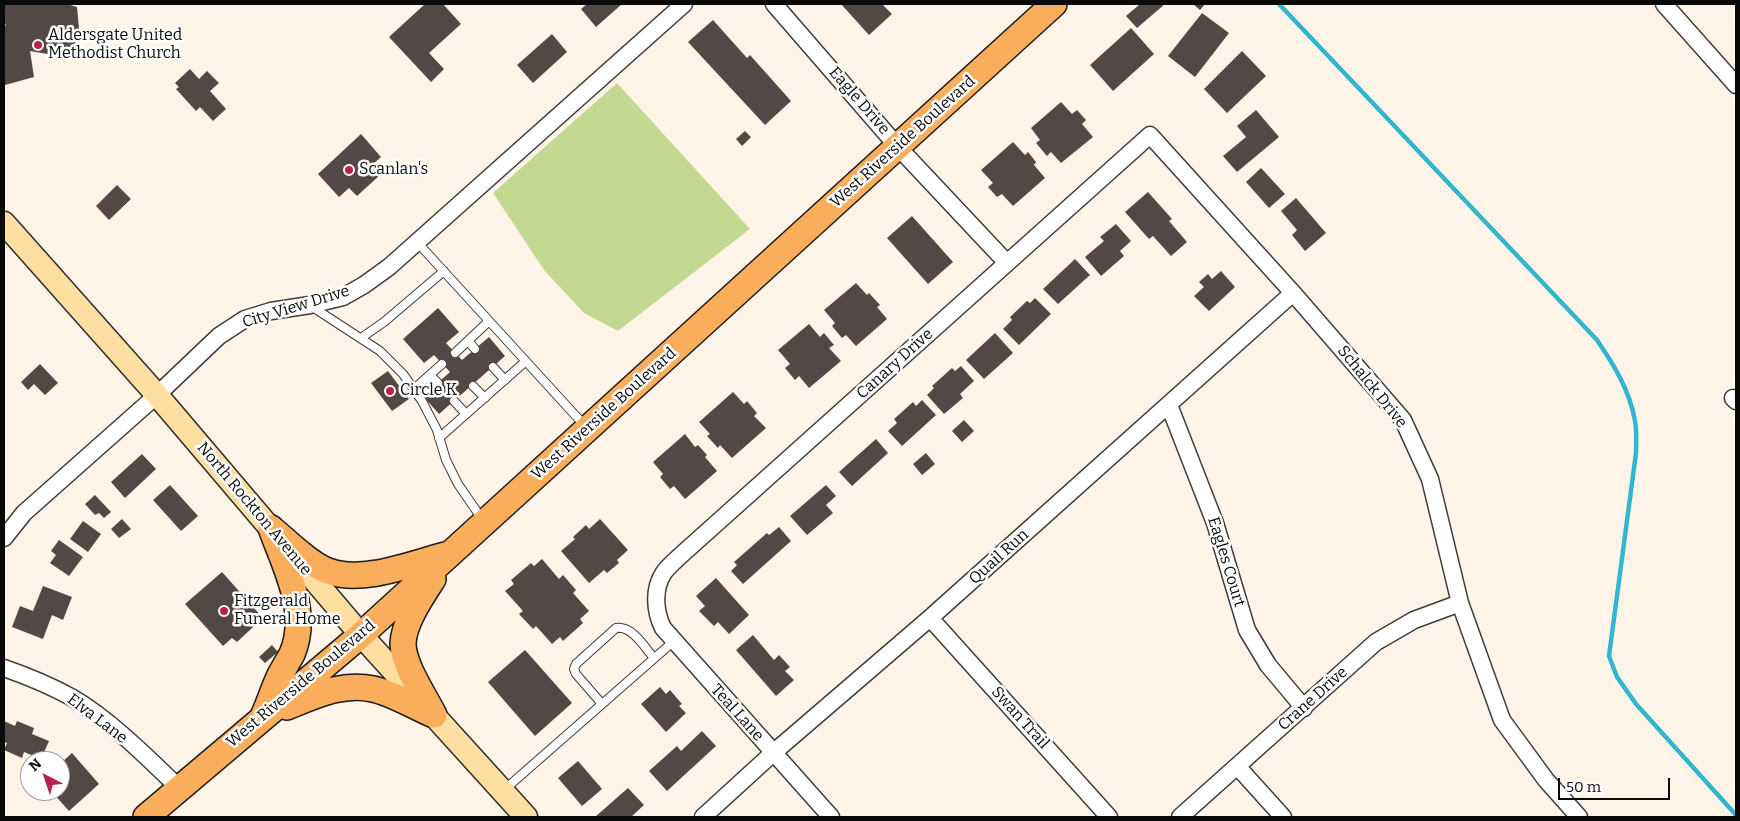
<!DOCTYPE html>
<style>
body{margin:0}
#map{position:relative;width:1740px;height:821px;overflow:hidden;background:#fff4e7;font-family:Bitter,serif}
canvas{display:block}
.frame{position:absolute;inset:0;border:5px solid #0a0a0a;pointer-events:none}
.north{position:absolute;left:20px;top:751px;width:50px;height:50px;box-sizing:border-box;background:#fff;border:1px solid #9d9d9d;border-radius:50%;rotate:319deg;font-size:14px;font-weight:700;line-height:20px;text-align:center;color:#0a0a0a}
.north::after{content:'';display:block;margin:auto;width:18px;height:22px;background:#ba224d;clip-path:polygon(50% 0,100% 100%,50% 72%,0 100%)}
.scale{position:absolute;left:1558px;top:778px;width:112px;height:22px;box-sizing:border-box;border:2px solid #0a0a0a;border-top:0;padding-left:6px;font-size:15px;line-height:18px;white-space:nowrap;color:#0a0a0a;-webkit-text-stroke:4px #fff;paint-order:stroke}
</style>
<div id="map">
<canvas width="1740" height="821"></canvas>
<div class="frame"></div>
<div class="north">N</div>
<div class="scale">50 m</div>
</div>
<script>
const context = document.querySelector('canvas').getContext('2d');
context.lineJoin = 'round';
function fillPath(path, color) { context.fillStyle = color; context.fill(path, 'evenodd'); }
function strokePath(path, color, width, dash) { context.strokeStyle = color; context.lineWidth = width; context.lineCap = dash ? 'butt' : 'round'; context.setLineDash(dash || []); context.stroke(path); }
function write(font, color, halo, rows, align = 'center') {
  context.font = font + ' Bitter,serif'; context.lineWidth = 5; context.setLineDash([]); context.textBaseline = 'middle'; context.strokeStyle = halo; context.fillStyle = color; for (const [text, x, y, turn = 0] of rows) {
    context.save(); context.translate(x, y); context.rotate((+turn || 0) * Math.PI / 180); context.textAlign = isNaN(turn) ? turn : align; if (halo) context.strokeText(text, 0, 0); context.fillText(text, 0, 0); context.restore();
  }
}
fillPath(new Path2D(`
 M617,83L750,229L618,331L584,313L544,270L493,193Z`), '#c3d991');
strokePath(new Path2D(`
 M1279,4L1597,340C1614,365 1630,391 1635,421C1637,431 1636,442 1636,453L1609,656L1617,677L1636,704L1736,815`), '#32b5ce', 4.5);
fillPath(new Path2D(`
 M4,4H67L77,7L80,39L59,56L30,51L34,77L5,85L4,78V27L6,25L4,22Z
 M425,4H443L461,24L429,53L444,69L431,82L389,37Z
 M587,4H622L596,27L581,9Z
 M841,4H882L892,14L869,35Z
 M1140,4H1165L1137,28L1126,16Z
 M1193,4H1205L1200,10Z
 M1202,13L1229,33L1195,77L1168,56Z
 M713,20L747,58L750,55L791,101L765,125L688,42Z
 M1131,28L1154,54L1113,91L1090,65Z
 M552,34L567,52L533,83L517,65Z
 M1242,51L1266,76L1227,113L1204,89Z
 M190,69L199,79L207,71L219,83L210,91L226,109L213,121L200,107L196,111L176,89L179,87L175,83Z
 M1061,102L1072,114L1077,110L1086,120L1082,124L1093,137L1061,163L1051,152L1047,156L1036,143L1040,140L1031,128Z
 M1256,110L1279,137L1237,172L1223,156L1246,137L1237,126Z
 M745,131L751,137L742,146L736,139Z
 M361,134L381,157L372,165L380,175L357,196L349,188L339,197L318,174Z
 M1013,142L1025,155L1028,152L1036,162L1034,165L1045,178L1013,206L1002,194L997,197L988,187L993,183L981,170Z
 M1261,168L1285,194L1269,208L1246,182Z
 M117,185L131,199L109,220L96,206Z
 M1148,192L1172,219L1169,221L1187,242L1171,256L1153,236L1149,239L1125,212Z
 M1296,198L1326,233L1305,251L1292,235L1297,230L1281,211Z
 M912,216L953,262L928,284L887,238Z
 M1116,224L1131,241L1120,251L1124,256L1101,276L1085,257L1104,241L1100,237Z
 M1075,259L1090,275L1058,304L1043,289Z
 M1221,271L1235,287L1209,311L1194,296L1204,287L1199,282L1208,274L1212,279Z
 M856,283L867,295L869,293L880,305L877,307L887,319L856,346L846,335L842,338L832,326L835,323L824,310Z
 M1035,298L1051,314L1019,345L1003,329L1012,320L1010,317L1027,301L1030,303Z
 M438,308L459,332L446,343L462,360L489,337L505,356L439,414L423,396L450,372L434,355L424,363L403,339Z
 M809,324L820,337L824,333L834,345L829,348L841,361L809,388L799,376L795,380L785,368L790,364L778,350Z
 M995,333L1013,353L984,379L966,360Z
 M40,364L58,383L45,395L34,384L28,390L21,382Z
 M961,366L974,381L960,394L963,398L944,414L927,395L934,388L932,386L952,368L955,371Z
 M388,371L409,399L392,411L371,383Z
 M733,392L744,404L747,401L757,413L754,416L766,428L732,458L720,445L718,448L707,436L710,434L699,422Z
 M922,400L936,415L902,446L888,431L897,423L894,419L913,402L916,406Z
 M964,420L974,431L962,442L952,431Z
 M685,434L695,447L698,445L707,455L705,457L717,471L685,499L674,486L670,489L660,477L663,474L653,462Z
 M876,439L888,453L852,486L839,472Z
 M926,453L935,464L922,475L913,464Z
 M142,454L156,469L125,498L111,482Z
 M170,485L198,516L181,531L153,500Z
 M826,485L836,496L826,505L833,513L807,535L790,516Z
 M95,495L111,512L104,518L99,513L95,515L85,504Z
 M122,519L131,529L119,538L111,529Z
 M600,519L628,550L617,560L619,563L607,573L604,570L589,583L561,551L575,539L573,537L586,525L589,529Z
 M83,521L101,534L88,552L70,539Z
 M779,527L791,541L743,584L731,571L737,565L734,562L767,533L769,535Z
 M59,540L83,557L69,576L50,563L56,555L51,551Z
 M542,559L559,579L563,575L576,590L573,593L589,611L580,619L583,623L563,641L560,637L552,644L536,626L533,629L519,614L523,611L505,591L514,584L511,580L531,563L534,566Z
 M222,572L263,618L237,642L232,638L223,646L185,604Z
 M716,578L749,615L729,634L718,622L714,626L699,611L705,606L696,596Z
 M43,586L72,597L63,620L52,615L43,639L12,627L20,606L33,611Z
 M753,635L774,660L779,655L790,667L785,671L794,680L776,696L736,650Z
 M272,645L278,652L265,663L259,657Z
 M525,650L572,703L535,736L488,682Z
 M660,687L666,694L670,690L682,704L679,706L686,713L666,732L641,704Z
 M4,721L15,726L17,721L34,728L32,734L49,741L41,759L24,752L22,758L4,750L7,743L4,742Z
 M702,731L716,746L667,791L649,771L677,746L681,751Z
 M72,753L99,784L69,811L52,792L60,791V785L68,778L60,769V764Z
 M578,761L602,789L582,806L558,778Z
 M628,788L644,805L631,817H595Z`), '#524846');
const lane = new Path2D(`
 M417,242L585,426
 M311,306L380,351L403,374L422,401L437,430L446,460L458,484L482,519
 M361,338L384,322L444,271
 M468,341L475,349
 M455,353L489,321
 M493,367L505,380
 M430,375L438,383
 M473,386L485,398
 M414,389L442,364
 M454,401L466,414
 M439,438L526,361
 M602,704L576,674L574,669L576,664L616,628C633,626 644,647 654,658
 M504,790L674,641`);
const street = new Path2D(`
 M774,4L898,147L1007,263
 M1664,4L1736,85
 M1733,398L1736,401
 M1169,405L1215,523L1247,630L1268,665L1304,708
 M4,538L24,513L157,395L219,336L245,319L271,311L310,305L343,297L364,285L389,267L684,4
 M930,618L1109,817
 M4,668C27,676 49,685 71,697C109,719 147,757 179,788
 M1237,766L1283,817
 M703,817L773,753L930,618L1293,293
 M831,817L663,628C655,612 653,590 663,574C667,567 674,562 680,556L1150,135L1293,293L1403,420L1430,479L1460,603L1502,720L1546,780L1579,817
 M1180,817L1376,642L1414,620L1460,603`);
const secondary = new Path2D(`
 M4,223L157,395L361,635L526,817`);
const primary = new Path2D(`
 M272,529C288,542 309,564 328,571C362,584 411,564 445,555
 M433,579C422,596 404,622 403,643C403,665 424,695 434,715
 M287,707C314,696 343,682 373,689C392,693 415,707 434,715
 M264,714C270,701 274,687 280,675C284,668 288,661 292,654C310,612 285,567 271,528
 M146,817L361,635L1054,4`);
strokePath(lane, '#3d3d3d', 10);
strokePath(street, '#3d3d3d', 19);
strokePath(secondary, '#2c2c2c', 25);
strokePath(primary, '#1b1b1b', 28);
strokePath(lane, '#fff', 8);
strokePath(street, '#fff', 16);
strokePath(secondary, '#ffdea2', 22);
strokePath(primary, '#faae5b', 25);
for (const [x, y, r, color] of [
 [38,45,5,"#ba224d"],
 [349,170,5,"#ba224d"],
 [390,391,5,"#ba224d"],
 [224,611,5,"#ba224d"]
]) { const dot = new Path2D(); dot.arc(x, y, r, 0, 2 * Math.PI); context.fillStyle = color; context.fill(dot); strokePath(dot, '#fff', 2); }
write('16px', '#0a0a0a', '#fff', [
 ["Aldersgate United",48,36],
 ["Methodist Church",48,54],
 ["Scanlan's",359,170],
 ["Circle K",400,391],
 ["Fitzgerald",234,602],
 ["Funeral Home",234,620]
], 'left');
write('16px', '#0a0a0a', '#fff', [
 ["Eagle Drive",859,101,49],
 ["West Riverside Boulevard",903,142,-42],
 ["City View Drive",296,307,-17],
 ["Canary Drive",895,364,-42],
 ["Schalck Drive",1372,387,51],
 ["West Riverside Boulevard",604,414,-42],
 ["North Rockton Avenue",254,509,50],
 ["Quail Run",999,557,-42],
 ["Eagles Court",1226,562,73],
 ["West Riverside Boulevard",301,684,-40],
 ["Crane Drive",1313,699,-42],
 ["Teal Lane",737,713,48],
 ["Swan Trail",1020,718,48],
 ["Elva Lane",97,719,37]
]);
</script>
